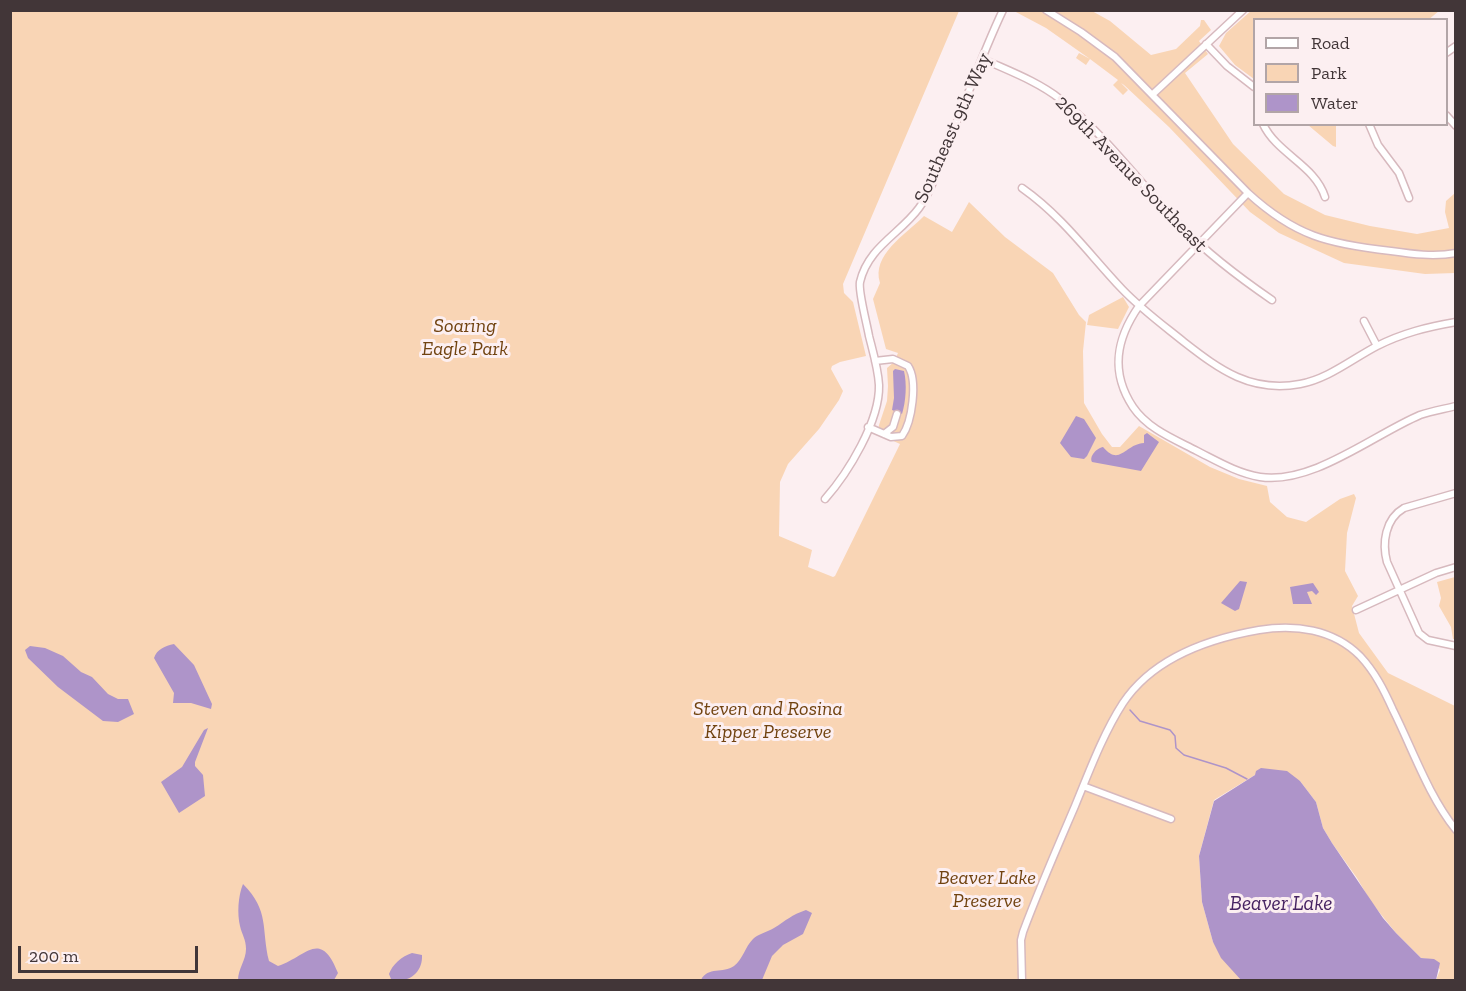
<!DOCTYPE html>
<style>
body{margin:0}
#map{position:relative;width:1466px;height:991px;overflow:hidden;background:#fceff1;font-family:"Zilla Slab",serif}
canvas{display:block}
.frame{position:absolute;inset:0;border:12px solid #423638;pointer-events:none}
.legend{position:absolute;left:1253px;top:18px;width:195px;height:108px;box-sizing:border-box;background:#fceff1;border:2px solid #b2a5a7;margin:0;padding:8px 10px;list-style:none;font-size:18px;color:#423638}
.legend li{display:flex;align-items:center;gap:12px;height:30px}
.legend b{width:30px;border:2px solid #b2a5a7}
.scale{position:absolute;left:18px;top:946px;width:180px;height:27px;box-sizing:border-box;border:3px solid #423638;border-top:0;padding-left:8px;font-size:18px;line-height:21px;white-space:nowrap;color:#423638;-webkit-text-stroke:4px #fceff1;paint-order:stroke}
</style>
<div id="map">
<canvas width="1466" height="991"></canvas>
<div class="frame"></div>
<ul class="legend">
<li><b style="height:8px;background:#fff"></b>Road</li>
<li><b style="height:16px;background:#f9d5b5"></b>Park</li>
<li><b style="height:16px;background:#ae94c9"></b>Water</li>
</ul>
<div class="scale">200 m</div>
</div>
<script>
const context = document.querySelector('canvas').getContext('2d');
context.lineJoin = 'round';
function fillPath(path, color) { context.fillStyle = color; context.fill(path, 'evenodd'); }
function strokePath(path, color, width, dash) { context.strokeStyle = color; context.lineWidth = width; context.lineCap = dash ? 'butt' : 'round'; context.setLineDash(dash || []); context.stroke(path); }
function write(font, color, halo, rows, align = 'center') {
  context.font = font + ' "Zilla Slab",serif'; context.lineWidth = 6; context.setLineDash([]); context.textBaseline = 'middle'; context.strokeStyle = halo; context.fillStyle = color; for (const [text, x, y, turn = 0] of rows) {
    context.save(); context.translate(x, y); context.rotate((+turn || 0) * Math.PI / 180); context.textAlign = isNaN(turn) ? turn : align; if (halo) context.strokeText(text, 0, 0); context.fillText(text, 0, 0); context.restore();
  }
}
fillPath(new Path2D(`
 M1252,10H1439V11L1428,20H1254V79L1235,65L1219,46L1226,33Z
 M11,11H959L843,284L844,293L853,302L866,356L840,362L832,366L831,369L843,391L839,400L819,429L788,464L780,482L779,536L812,550L808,567L833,577L835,576L900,444L878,434L879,425L887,401L888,386L887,368L894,362L898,353L886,349L873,299L880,283C871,255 906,234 924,216L952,232L969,202L1005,237L1053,273L1079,315L1086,322L1083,351L1084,403L1102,434L1112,447H1120L1139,426L1210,467L1239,479L1267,486L1270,502L1287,517L1306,522L1340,499L1354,494L1356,498L1347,533L1345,571L1358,596L1352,606L1359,633L1388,673L1455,706V980H1436L1440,970L1434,960L1421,958L1396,933L1371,902L1357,878L1332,843L1323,828L1316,802L1300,781L1255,775L1214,800L1199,856L1202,902L1213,942L1241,980H11Z
 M1014,11H1092L1110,21L1151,55L1176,49L1200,26L1201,20H1204L1211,30L1199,41L1208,54L1185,73L1233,144L1284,194L1325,215L1370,226L1417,234L1449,228L1445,212L1446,201L1455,193V273L1425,274L1344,263L1279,233L1250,212L1169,127L1124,85L1121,83L1128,90L1123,95L1113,85L1118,80L1090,59L1086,65L1076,58L1079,53L1090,59L1046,28Z
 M1308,125H1336V147L1333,146Z
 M1123,297L1129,307L1118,329L1087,325L1089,315Z
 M1455,577L1456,639H1453L1451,627L1439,606L1441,598L1437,582Z`), '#f9d5b5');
fillPath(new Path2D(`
 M895,369L904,371C907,384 906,401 902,414L892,410L894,398L893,371Z
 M1076,416L1084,419L1096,438L1087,456L1084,459L1071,457L1060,443Z
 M1147,433L1159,442L1141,471L1092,462C1089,456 1097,448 1103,447C1120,467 1125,444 1144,443V435Z
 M1240,581L1247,582L1239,609L1235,611L1221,603Z
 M1313,583L1319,592L1316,595L1312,591L1307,592L1312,604H1293L1290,587Z
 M174,644L194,665L212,704L211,709L191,703H173L174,693L154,658C157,649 165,646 174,644Z
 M30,646L45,648L63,656L81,672L92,677L108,694L118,699H128L134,714L118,722L103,721L58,687L28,658L25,650Z
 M208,728L195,762V766L203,775L205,796L179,813L161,782L182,767L204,730Z
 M1261,768L1287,771L1300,781L1316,802L1323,828L1332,843L1383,918L1396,933L1421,958L1434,959L1440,963L1436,980H1241L1221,958L1213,942L1202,902L1199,856L1214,801L1255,775L1256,771Z
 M243,884C270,911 261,929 269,961L278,966C306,957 320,928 338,973L334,980H238C238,969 246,960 246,949C246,939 242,935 240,926C237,914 238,896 243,884Z
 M806,910L812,913L803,934L783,945L772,956L762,980H701C708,966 723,974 734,966C743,959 745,947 753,939C758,934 767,932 774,928C787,920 791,915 806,910Z
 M412,953L422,955C423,973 408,984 391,979L389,974C392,965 402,956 412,953Z`), '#ae94c9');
strokePath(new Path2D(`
 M1130,710L1140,721L1170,730L1175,736L1176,748L1184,755L1226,768L1247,779`), '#ae94c9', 1.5);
const minor = new Path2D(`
 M1046,10L1081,32L1115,57L1248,193C1295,236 1328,244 1391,251C1412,254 1434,257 1456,253
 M1206,44L1227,66L1254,87
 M1446,53L1456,46
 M983,59C1009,71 1037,81 1060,99C1106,135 1142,186 1183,228C1210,256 1240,278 1272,300
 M1153,94L1243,10
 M1446,115L1456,126
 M1263,124C1277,154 1315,165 1325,197
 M1369,124L1378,145L1399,173L1409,198
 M1022,188C1063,217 1088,253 1122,289C1141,309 1163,325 1184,342C1220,370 1251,393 1300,384C1328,379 1352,359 1377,346C1403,333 1427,327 1456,322
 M1248,193L1139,306C1116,339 1110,372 1133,407C1148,429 1174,439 1197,451C1217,461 1237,473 1260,477C1312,485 1373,435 1420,415C1431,411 1444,409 1456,406
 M1364,321L1377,346
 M868,427L891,437L902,436C912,422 918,381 908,366L893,359L875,361
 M884,434L893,427L897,414
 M1456,493L1404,508C1385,519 1382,543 1387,562L1419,633L1428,640L1456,646
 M825,499C848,473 880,421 879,385C878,368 873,352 869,336C867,324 858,291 860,282C868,247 900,234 919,208C932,190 939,166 947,146C966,101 982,54 1003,10
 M1356,610L1436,573L1456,567
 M1083,786L1171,819
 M1022,980L1021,940L1023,932C1039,889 1057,848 1075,806C1089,772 1103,734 1123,703C1153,658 1207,639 1259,630C1295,624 1333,629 1360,656C1375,672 1384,690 1393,710C1413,750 1428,795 1456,830`);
strokePath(minor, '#d7b9be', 9);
strokePath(minor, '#fff', 6);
write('20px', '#423638', '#fceff1', [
 ["Southeast 9th Way",953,128,-66],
 ["269th Avenue Southeast",1131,174,46]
]);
write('italic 20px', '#714310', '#fceff1', [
 ["Soaring",465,326],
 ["Eagle Park",465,349],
 ["Steven and Rosina",768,709],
 ["Kipper Preserve",768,732],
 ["Beaver Lake",987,878],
 ["Preserve",987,901]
]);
write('italic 21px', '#462362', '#fceff1', [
 ["Beaver Lake",1281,904]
]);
</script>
